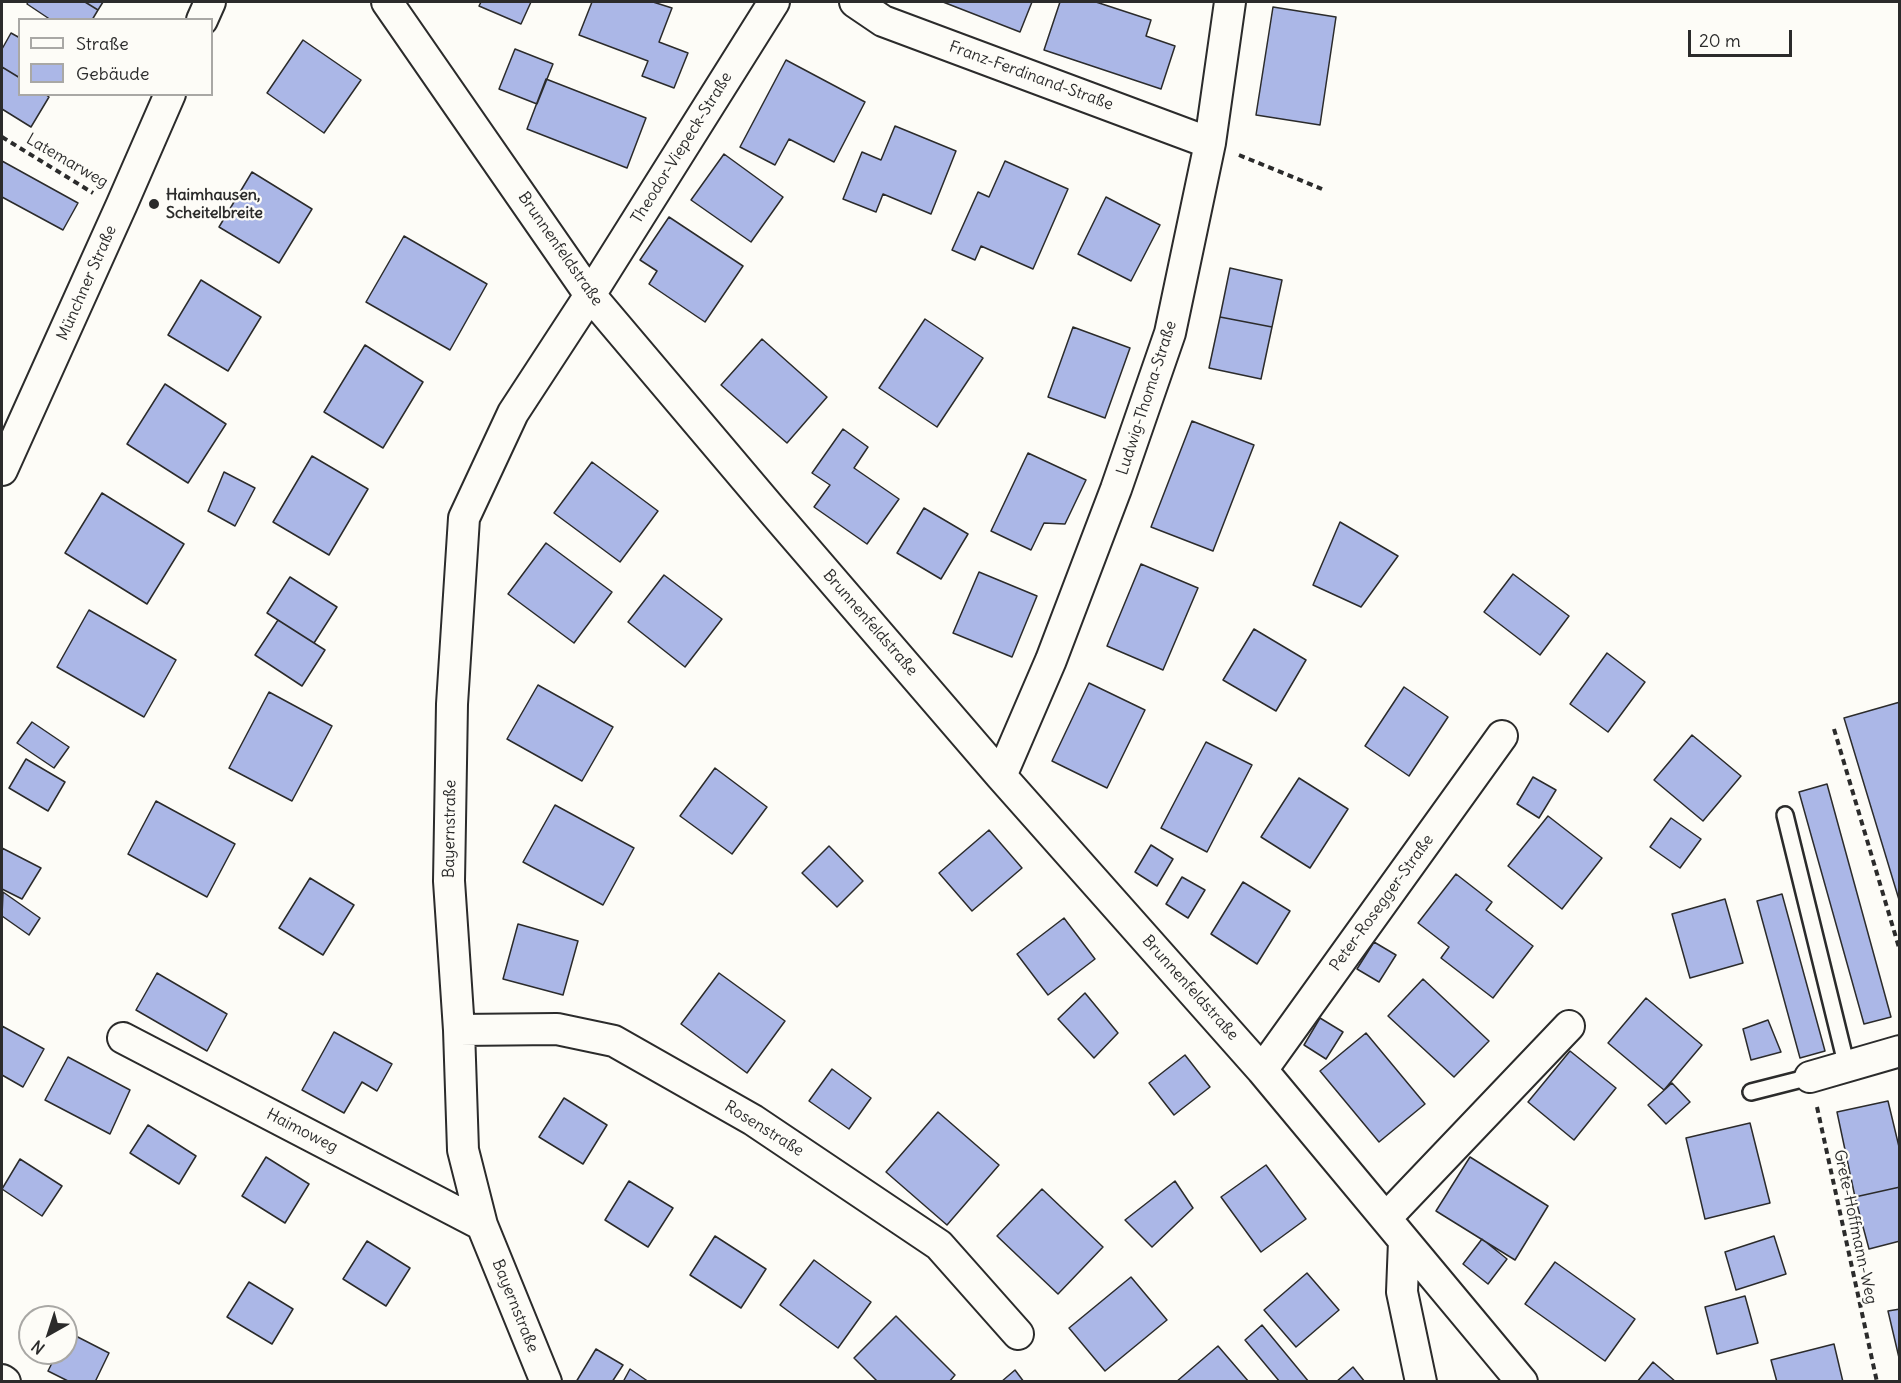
<!DOCTYPE html>
<meta charset="utf-8">
<style>
body{margin:0}
#map{position:relative;width:1901px;height:1383px;overflow:hidden;background:#fdfcf7;font-family:Delius,sans-serif}
canvas{display:block}
.frame{position:absolute;inset:0;border:3px solid #2b2b2b;pointer-events:none}
.legend{position:absolute;left:18px;top:18px;width:195px;height:78px;box-sizing:border-box;background:#fdfcf7;border:2px solid #a9a8a5;margin:0;padding:8px 10px;list-style:none;font-size:18px;color:#2b2b2b}
.legend li{display:flex;align-items:center;gap:12px;height:30px}
.legend b{width:30px;border:2px solid #a9a8a5}
.north{position:absolute;left:18px;top:1305px;width:60px;height:60px;box-sizing:border-box;background:#fdfcf7;border:2px solid #a9a8a5;border-radius:50%;rotate:219deg;font-size:16px;font-weight:700;line-height:24px;text-align:center;color:#2b2b2b}
.north::after{content:'';display:block;margin:auto;width:21px;height:27px;background:#2b2b2b;clip-path:polygon(50% 0,100% 100%,50% 72%,0 100%)}
.scale{position:absolute;left:1688px;top:30px;width:104px;height:27px;box-sizing:border-box;border:3px solid #2b2b2b;border-top:0;padding-left:8px;font-size:18px;line-height:21px;white-space:nowrap;color:#2b2b2b;-webkit-text-stroke:4px #fdfcf7;paint-order:stroke}
</style>
<div id="map">
<canvas width="1901" height="1383"></canvas>
<div class="frame"></div>
<ul class="legend">
<li><b style="height:8px;background:#fdfcf7"></b>Straße</li>
<li><b style="height:16px;background:#abb7e7"></b>Gebäude</li>
</ul>
<div class="north">N</div>
<div class="scale">20 m</div>
</div>
<script>
const context = document.querySelector('canvas').getContext('2d');
context.lineJoin = 'round';
function fillPath(path, color) { context.fillStyle = color; context.fill(path, 'evenodd'); }
function strokePath(path, color, width, dash) { context.strokeStyle = color; context.lineWidth = width; context.lineCap = dash ? 'butt' : 'round'; context.setLineDash(dash || []); context.stroke(path); }
function write(font, color, halo, rows, align = 'center') {
  context.font = font + ' Delius,sans-serif'; context.lineWidth = 4.5; context.setLineDash([]); context.textBaseline = 'middle'; context.strokeStyle = halo; context.fillStyle = color; for (const [text, x, y, turn = 0] of rows) {
    context.save(); context.translate(x, y); context.rotate((+turn || 0) * Math.PI / 180); context.textAlign = isNaN(turn) ? turn : align; if (halo) context.strokeText(text, 0, 0); context.fillText(text, 0, 0); context.restore();
  }
}
const building = new Path2D(`
 M28,2H85L98,10L92,20H51L27,4Z
 M85,2H103L98,10Z
 M481,2H531L521,24L479,6Z
 M592,2H653L672,8L659,42L688,53L674,88L642,76L648,61L579,35Z
 M943,2H1032L1020,32Z
 M1060,2H1096L1151,20L1146,36L1175,46L1161,89L1044,50Z
 M1273,7L1336,17L1320,125L1256,115Z
 M11,33L20,38V78L2,67V49Z
 M303,40L361,80L324,133L267,93Z
 M515,49L553,64L537,104L499,89Z
 M786,60L865,102L834,162L789,139L775,165L740,147Z
 M2,67L20,78V94H45L49,97L31,127L2,109Z
 M546,79L646,118L627,168L527,129Z
 M895,126L956,151L931,214L883,194L876,212L843,199L862,152L881,160Z
 M724,154L783,197L751,242L691,200Z
 M2,161L78,203L63,230L2,197Z
 M1005,161L1068,189L1033,269L981,246L975,260L952,250L978,192L989,197Z
 M252,172L312,209L279,263L219,227Z
 M1106,197L1160,225L1131,281L1078,254Z
 M669,217L743,266L705,322L649,284L657,271L640,260Z
 M404,236L487,284L450,350L366,302Z
 M1230,268L1282,280L1272,327L1220,317Z
 M201,280L261,317L228,371L168,335Z
 M1220,317L1272,327L1261,379L1209,368Z
 M925,319L983,358L937,427L879,388Z
 M1073,327L1130,348L1105,418L1048,397Z
 M762,339L827,397L787,443L721,385Z
 M365,345L423,382L383,448L324,412Z
 M165,384L226,424L188,483L127,444Z
 M1192,421L1254,445L1213,551L1151,527Z
 M843,429L868,447L854,468L899,499L867,544L814,507L830,485L812,473Z
 M1028,453L1086,480L1065,524L1044,523L1031,550L991,531Z
 M312,456L368,489L329,555L273,522Z
 M592,462L658,511L620,562L554,513Z
 M224,472L255,488L235,526L208,511Z
 M102,493L184,544L147,604L65,553Z
 M924,508L968,534L941,579L897,553Z
 M1340,522L1398,556L1361,607L1313,585Z
 M546,543L612,592L574,643L508,594Z
 M1141,564L1198,588L1163,670L1107,646Z
 M979,572L1037,596L1012,657L953,633Z
 M1513,574L1569,616L1540,655L1484,612Z
 M664,575L722,619L685,667L628,622Z
 M290,577L337,607L314,643L267,613Z
 M89,610L176,660L144,717L57,667Z
 M278,620L325,650L302,686L255,655Z
 M1254,629L1306,660L1276,711L1223,680Z
 M1607,653L1645,682L1608,732L1570,704Z
 M1089,683L1145,710L1107,788L1052,761Z
 M538,685L613,727L582,781L507,739Z
 M1404,687L1448,717L1409,776L1365,746Z
 M269,692L332,726L292,801L229,768Z
 M1900,702V903L1844,718Z
 M32,722L69,747L54,768L17,743Z
 M1692,735L1741,776L1703,821L1654,780Z
 M1206,742L1252,765L1207,852L1161,828Z
 M26,759L65,782L48,811L9,788Z
 M715,768L767,807L732,854L680,816Z
 M1533,777L1556,790L1539,818L1517,804Z
 M1299,778L1348,809L1310,868L1261,837Z
 M1827,784L1891,1017L1864,1024L1799,792Z
 M156,801L235,844L207,897L128,854Z
 M555,805L634,848L603,905L523,862Z
 M1548,816L1602,858L1562,909L1508,866Z
 M1671,818L1701,839L1680,868L1650,847Z
 M989,830L1022,868L972,911L939,873Z
 M1151,845L1173,859L1157,886L1135,872Z
 M829,846L863,881L837,907L802,873Z
 M2,848L41,868L22,899L2,889Z
 M1456,874L1492,902L1486,910L1533,946L1493,998L1441,958L1449,947L1418,923Z
 M1182,877L1205,890L1188,918L1166,904Z
 M310,878L354,905L323,955L279,928Z
 M1243,882L1290,911L1257,964L1211,934Z
 M3,892L40,918L29,935L2,916Z
 M1782,894L1825,1051L1800,1058L1757,901Z
 M1725,899L1743,963L1690,978L1672,914Z
 M1064,918L1095,959L1048,995L1017,954Z
 M518,924L578,941L563,995L503,979Z
 M1374,942L1396,955L1379,982L1357,969Z
 M157,973L227,1014L207,1051L136,1010Z
 M719,973L785,1021L747,1073L681,1024Z
 M1423,979L1489,1041L1454,1077L1388,1016Z
 M1085,993L1118,1033L1094,1058L1058,1019Z
 M1646,998L1702,1045L1664,1090L1608,1043Z
 M1320,1018L1343,1032L1326,1059L1304,1045Z
 M1768,1020L1781,1052L1751,1060L1743,1029Z
 M2,1026L44,1049L23,1087L2,1075Z
 M334,1032L392,1064L377,1091L362,1082L344,1113L302,1090Z
 M1366,1033L1425,1104L1379,1142L1320,1071Z
 M1570,1051L1616,1088L1574,1140L1528,1102Z
 M1185,1055L1210,1087L1174,1115L1149,1083Z
 M68,1057L130,1090L110,1134L45,1100Z
 M832,1069L871,1098L849,1129L809,1101Z
 M1672,1083L1690,1102L1666,1124L1648,1105Z
 M564,1098L607,1125L583,1164L539,1137Z
 M1888,1101L1900,1151V1187L1855,1197L1837,1112Z
 M938,1112L999,1165L947,1225L886,1172Z
 M1750,1123L1770,1203L1705,1219L1686,1138Z
 M148,1125L196,1156L179,1184L130,1153Z
 M266,1157L309,1184L285,1223L242,1196Z
 M1470,1157L1548,1206L1515,1260L1436,1211Z
 M20,1159L62,1186L42,1216L2,1189Z
 M1266,1165L1306,1219L1261,1252L1221,1197Z
 M629,1181L673,1208L648,1247L605,1220Z
 M1175,1181L1193,1208L1152,1247L1125,1220Z
 M1900,1187V1241L1869,1249L1855,1197Z
 M1042,1189L1103,1247L1058,1294L997,1236Z
 M715,1236L766,1269L741,1308L690,1275Z
 M1774,1236L1786,1274L1736,1290L1725,1252Z
 M1482,1239L1507,1259L1488,1284L1463,1264Z
 M367,1241L410,1268L386,1306L343,1279Z
 M814,1260L871,1302L838,1348L780,1305Z
 M1555,1262L1635,1319L1605,1361L1525,1304Z
 M1307,1273L1339,1310L1296,1347L1264,1310Z
 M1131,1277L1167,1320L1105,1371L1069,1328Z
 M249,1282L293,1309L272,1344L227,1317Z
 M1745,1296L1758,1343L1717,1354L1705,1307Z
 M1900,1309V1362L1888,1311Z
 M896,1316L955,1375L949,1382H878L854,1358Z
 M1262,1325L1309,1382H1280L1245,1340Z
 M68,1332L109,1353L95,1382H70L48,1371L57,1353H66V1336Z
 M1834,1344L1843,1382H1777L1771,1360Z
 M1218,1346L1249,1382H1176Z
 M596,1349L623,1365L612,1382H576Z
 M1653,1362L1676,1382H1637Z
 M1353,1367L1365,1382H1336Z
 M630,1369L649,1382H623Z
 M1015,1370L1024,1382H1001Z`);
fillPath(building, '#abb7e7');
strokePath(building, '#2b2b2b', 1.5);
const lane = new Path2D(`
 M1785,815L1847,1067
 M1751,1092L1810,1077`);
const street = new Path2D(`
 M387,2L590,295L772,510L1001,776L1262,1070L1522,1382
 M855,2L883,21L1210,143
 M202,20L210,2
 M2,470L122,204L170,94
 M1001,776L1051,660L1116,489L1170,333L1210,143L1230,2
 M459,1030L557,1029L614,1041L753,1120L939,1245L1018,1334
 M123,1038L482,1225
 M1262,1070L1502,736
 M1810,1077L1900,1051
 M1386,1218L1569,1026
 M1404,1241L1402,1292L1421,1382
 M2,1380L5,1382
 M546,1382L482,1225L463,1150L459,1030L449,881L452,704L464,518L513,413L590,295L774,2`);
strokePath(lane, '#2b2b2b', 20);
strokePath(street, '#2b2b2b', 34);
strokePath(new Path2D(`
 M2,137L93,193
 M1239,155L1322,189
 M1834,729L1900,951
 M1817,1107L1877,1382`), '#2b2b2b', 4, [6, 4.5]);
strokePath(lane, '#fdfcf7', 15);
strokePath(street, '#fdfcf7', 30);
for (const [x, y, r, color] of [
 [154,204,6,"#2b2b2b"]
]) { const dot = new Path2D(); dot.arc(x, y, r, 0, 2 * Math.PI); context.fillStyle = color; context.fill(dot); strokePath(dot, '#fdfcf7', 2); }
write('16px', '#2b2b2b', '#fdfcf7', [
 ["Franz-Ferdinand-Straße",1031,76,20],
 ["Theodor-Viepeck-Straße",682,148,-58],
 ["Latemarweg",67,161,30],
 ["Brunnenfeldstraße",560,249,55],
 ["Münchner Straße",87,283,-66],
 ["Ludwig-Thoma-Straße",1147,398,-72],
 ["Brunnenfeldstraße",870,623,49],
 ["Bayernstraße",450,829,-89],
 ["Peter-Rosegger-Straße",1382,903,-54],
 ["Brunnenfeldstraße",1190,988,48],
 ["Rosenstraße",764,1129,32],
 ["Haimoweg",302,1131,27],
 ["Grete-Hoffmann-Weg",1855,1227,78],
 ["Bayernstraße",515,1306,68]
]);
write('bold 16px', '#2b2b2b', '#fdfcf7', [
 ["Haimhausen,",166,195],
 ["Scheitelbreite",166,213]
], 'left');
</script>
